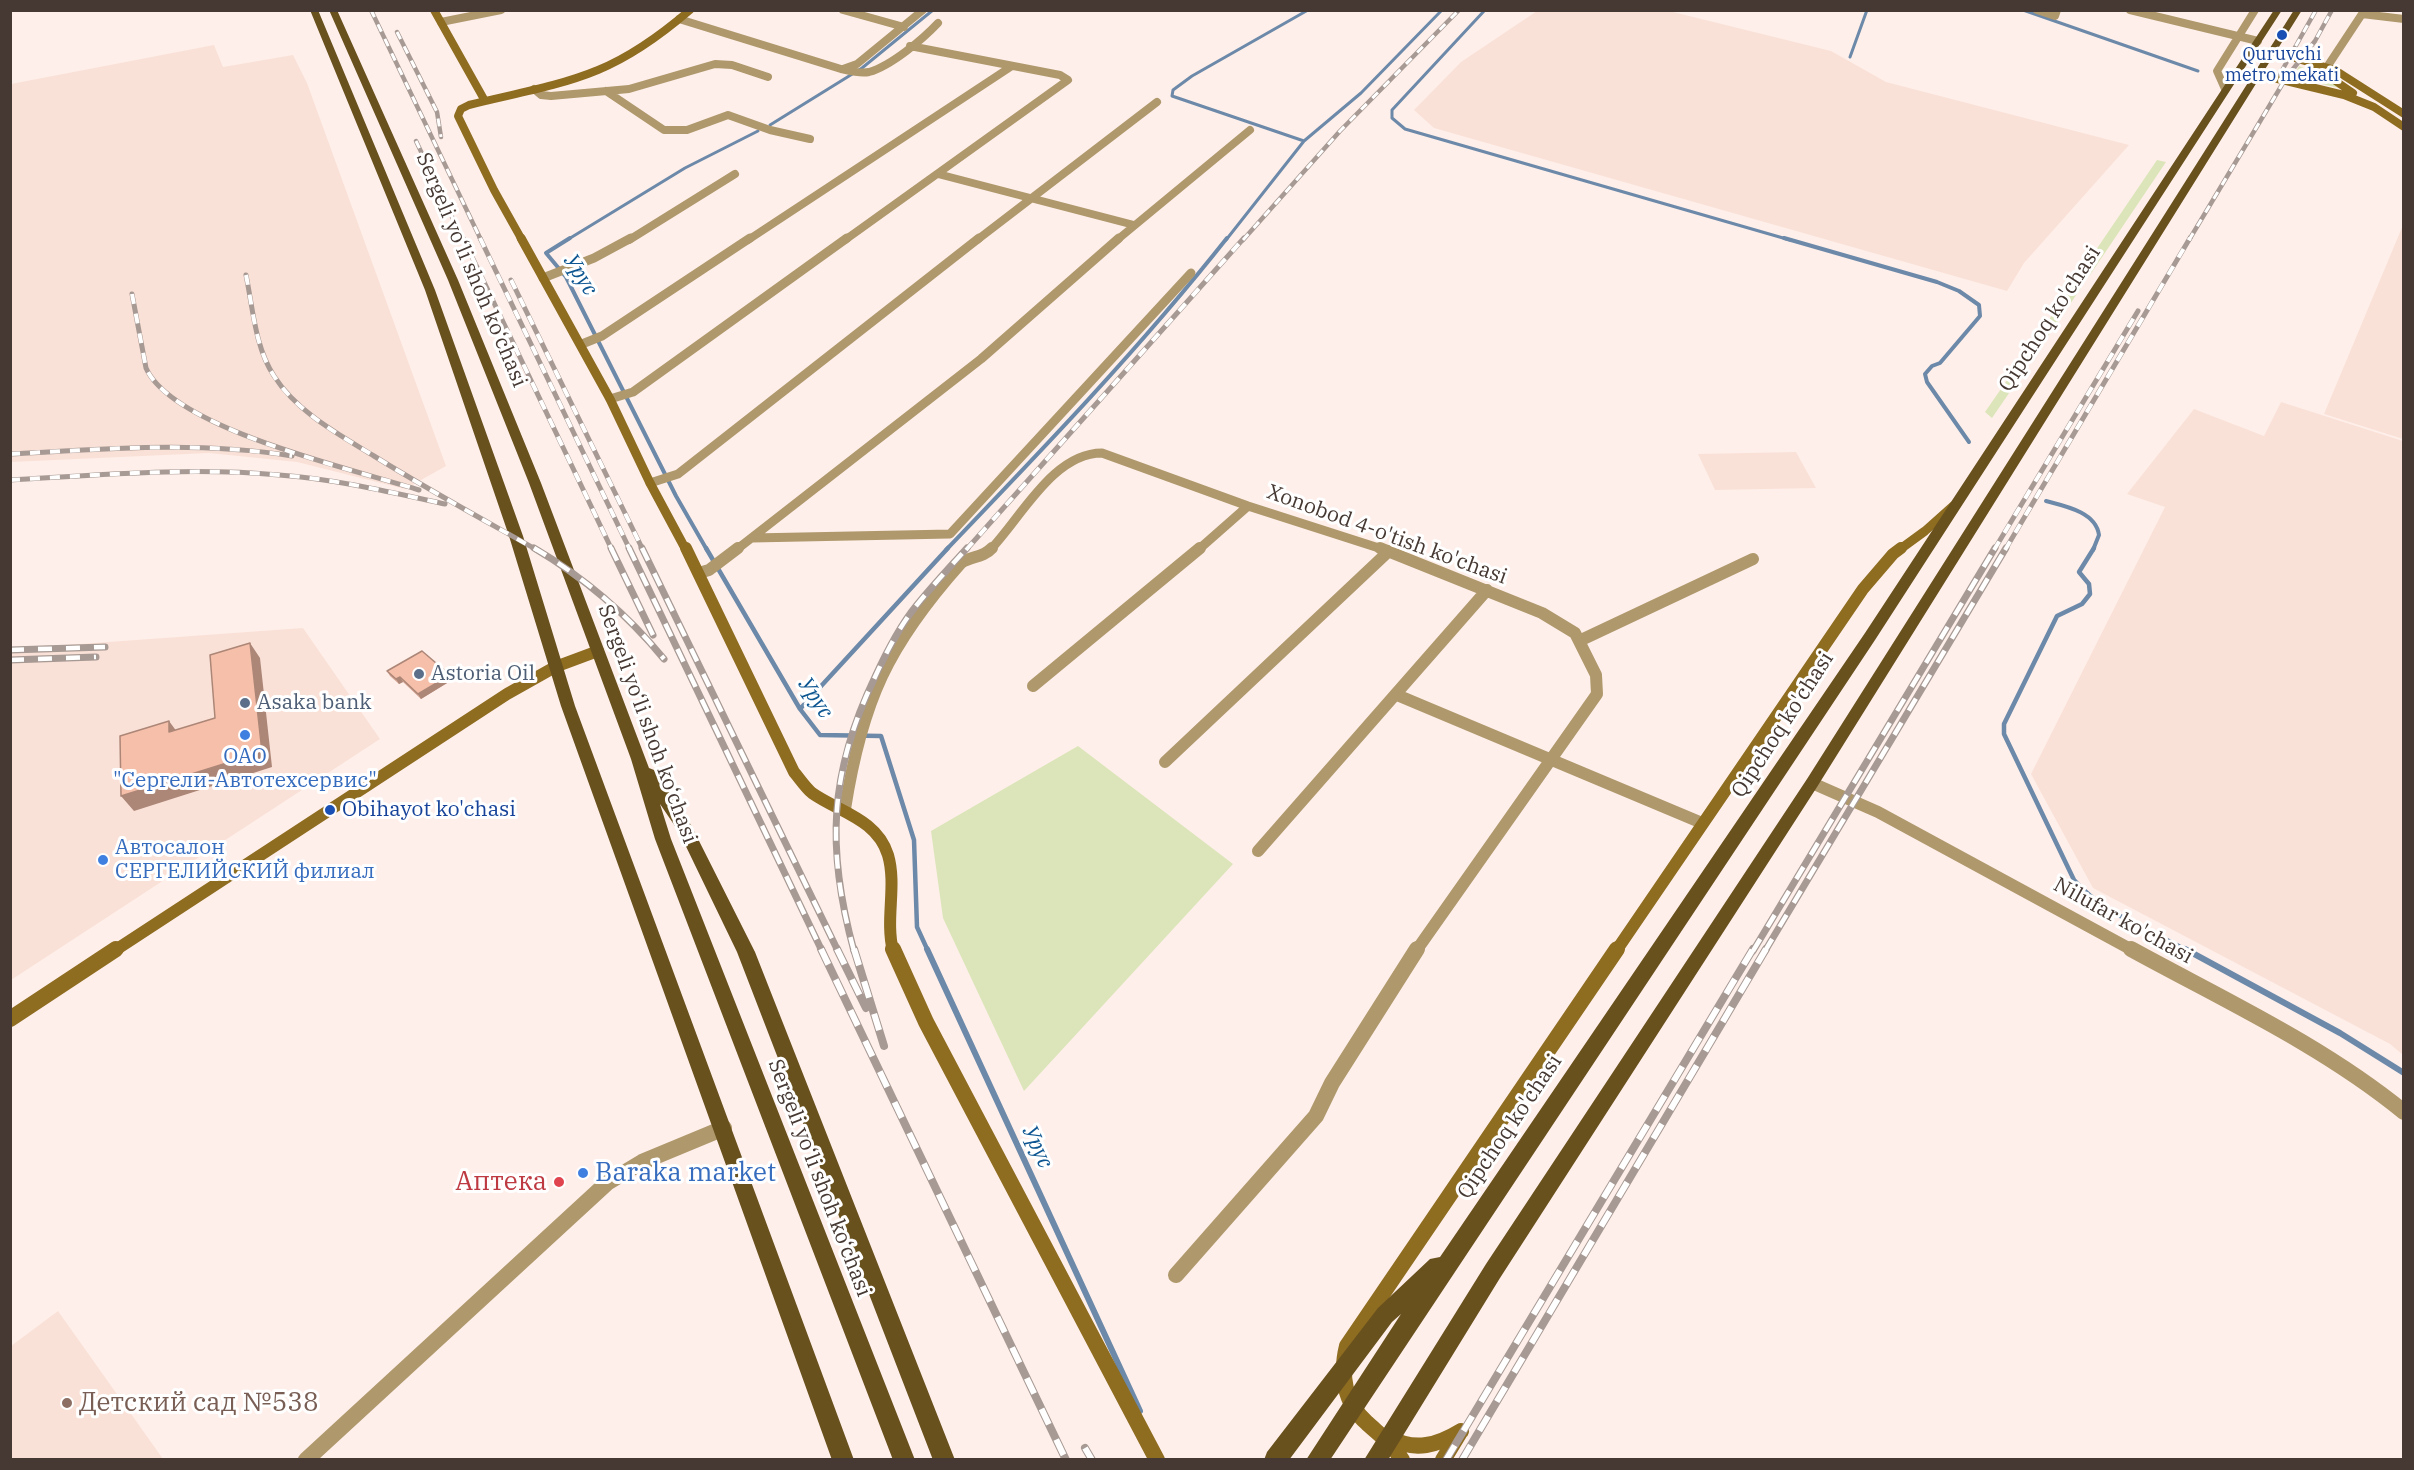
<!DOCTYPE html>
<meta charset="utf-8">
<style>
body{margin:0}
#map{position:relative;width:2414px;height:1470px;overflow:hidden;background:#feefea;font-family:"IBM Plex Serif",serif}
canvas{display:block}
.frame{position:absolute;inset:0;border:12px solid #463933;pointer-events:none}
</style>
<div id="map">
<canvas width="2414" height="1470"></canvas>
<div class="frame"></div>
</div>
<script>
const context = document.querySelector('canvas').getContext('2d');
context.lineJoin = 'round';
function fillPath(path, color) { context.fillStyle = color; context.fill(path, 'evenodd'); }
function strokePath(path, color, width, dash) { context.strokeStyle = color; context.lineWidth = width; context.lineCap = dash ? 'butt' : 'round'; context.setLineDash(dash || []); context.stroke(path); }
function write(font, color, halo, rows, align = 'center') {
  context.font = font + ' "IBM Plex Serif",serif'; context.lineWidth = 6; context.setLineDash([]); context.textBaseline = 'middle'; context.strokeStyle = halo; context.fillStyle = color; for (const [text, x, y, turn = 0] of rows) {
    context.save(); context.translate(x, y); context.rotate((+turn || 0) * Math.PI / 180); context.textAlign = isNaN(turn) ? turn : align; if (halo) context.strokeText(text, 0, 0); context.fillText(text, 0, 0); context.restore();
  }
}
fillPath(new Path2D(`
 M1669,11L1831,51L1886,82L2129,145L2024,263L2007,291L1434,128L1414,110L1461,62L1537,11Z
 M214,45L223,67L293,55L307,83L446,466L405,489L297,462L209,453L11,462V84Z
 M2403,225V439L2324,414Z
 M2281,402L2403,441V1055L2390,1044L2093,888L2031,774L2165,507L2127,494L2194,409L2264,436Z
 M1796,452L1816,488L1715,490L1698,454Z
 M303,628L380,739L11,980V649Z
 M58,1311L163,1459H11V1346Z`), '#fae1d7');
fillPath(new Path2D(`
 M2299,66L2318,74L2340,88L2293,78Z
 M2157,160L2166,162L2090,275L2081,272Z
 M2075,282L2081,284V288L1992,418L1985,412Z
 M1078,746L1233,864L1024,1091L943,918L931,831Z`), '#dce5b9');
strokePath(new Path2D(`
 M1485,10L1392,110V118L1405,129L1790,240
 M2023,10L2198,71
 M1850,57L1867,10
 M770,125L862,68L933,10
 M1304,141L1172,96L1173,90L1192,76L1308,10
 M567,240L685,168L758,131
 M1226,240L1304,141L1361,93L1442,10`), '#6c89a9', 3);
strokePath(new Path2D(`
 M570,238L546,253L566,277L676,496L707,550
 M1784,238L1937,282L1959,291L1979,305L1980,316L1940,363L1932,366L1925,374L1927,382L1969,442
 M2046,501C2065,506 2096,512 2099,535L2093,550
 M946,550C1043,449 1140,348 1227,238`), '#6c89a9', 4);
strokePath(new Path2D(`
 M706,548L800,709L820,735L881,736L914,840L917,927L928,951
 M2094,548L2079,572L2089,584L2090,594L2082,604L2057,616L2004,724V734L2074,880C2102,913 2150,930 2188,951
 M800,709L948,548`), '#6c89a9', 4.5);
strokePath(new Path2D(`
 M927,949L1140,1411
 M2185,949L2340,1033L2404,1073`), '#6c89a9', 6);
strokePath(new Path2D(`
 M843,10L904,27
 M2037,10L2055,16L2057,10
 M2130,10L2258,41
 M679,19L841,69C850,71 860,74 869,72C891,66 923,39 938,23
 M441,22L501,10
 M2327,67L2362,14L2404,19
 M843,69L857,64L923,10
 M534,89L541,95L551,96L629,89L715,64L732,65L768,77
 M2225,89L2217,71L2255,10
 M606,91L664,130H687L728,115L770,130L810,139
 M938,174L1134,225
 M629,240L735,174
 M748,240L1012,66
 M845,240L1068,80L1060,75L910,46
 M977,240L1157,102
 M1117,240L1250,130`), '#af986c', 8);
strokePath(new Path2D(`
 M543,278L594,258L631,238
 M582,344L602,336L750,238
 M610,399L633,392L847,238
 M650,483L678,474L979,238
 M752,538L950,534L1191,273
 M736,550L981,359L1119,238
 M990,550C1021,518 1053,453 1102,453L1248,506L1385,550
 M1198,550L1248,506`), '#af986c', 9);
strokePath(new Path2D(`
 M1380,548L1542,613L1575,633L1596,675L1597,694L1416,951
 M699,573L709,570L738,548
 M1579,641L1753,559
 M1033,686L1200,548
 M1397,695L1702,823
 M1165,762L1389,551
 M1812,783L1878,812L2134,951
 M845,809C862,701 888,645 961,563C971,556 983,558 992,548
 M1258,851L1487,590`), '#af986c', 12);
strokePath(new Path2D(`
 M2131,949C2224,1000 2322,1045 2404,1112
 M1176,1275L1316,1116L1332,1083L1417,949
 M306,1460L607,1183L642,1162L724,1128`), '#af986c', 16);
strokePath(new Path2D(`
 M434,10L485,101
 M2271,51L2335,70L2404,114
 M2315,67L2353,93
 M2257,74L2344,95L2374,107L2404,127
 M522,240L494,190L458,116L461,109L469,105C512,94 557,87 598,70C632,56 662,34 690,10`), '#8e6c20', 8);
strokePath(new Path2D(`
 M521,238L610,399L650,483L686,550
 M1899,550L1925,531L1953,506`), '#8e6c20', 9);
strokePath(new Path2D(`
 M686,548L794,772C800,779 805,787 812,793C839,812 877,819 888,855C897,886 885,919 893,951
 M114,951L507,694L555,667L598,651
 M1616,951L1863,589L1893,554L1901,548`), '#8e6c20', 12);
strokePath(new Path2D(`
 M893,949L926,1022L1157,1460
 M10,1019L116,949
 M1390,1438C1415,1452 1438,1445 1461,1431
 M1402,1460C1393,1444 1380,1435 1367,1423C1344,1403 1340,1374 1347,1346L1617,949
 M1443,1460L1460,1432`), '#8e6c20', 16);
fillPath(new Path2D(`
 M310,10H318L435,290L523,536L575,706L854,1460H832L561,706L509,536L425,290Z
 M329,10H337L458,280L541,483L649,768L654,770L691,825L755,952L955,1460H933L737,952L679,832L660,804L671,839L915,1460H893L655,839L631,759L529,483L448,280Z
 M2274,10H2282L1875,640L1330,1460H1306L1401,1314L1392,1322L1289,1460H1264L1267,1452L1378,1308L1430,1259L1440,1257L1865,633Z
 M2294,10H2302L1817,787L1500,1278L1388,1460H1364L1486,1264L1807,779Z`), '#69511e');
const railFar3 = new Path2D(`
 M371,10L481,240
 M397,32L437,112L441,137
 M2280,74L2316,10
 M416,141L463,240
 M1243,240L1340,131L1459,10
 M2189,240L2286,78L2315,41L2332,10`);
const railFar2 = new Path2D(`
 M463,238L612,550
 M480,238L630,550
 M246,275C253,309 255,347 274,376C297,412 338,434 374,456C427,489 482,519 537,550
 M511,280L643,550
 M132,294L146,368C173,429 356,470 419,490
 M10,454C105,449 198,441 292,456
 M10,480C99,475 189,467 279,475C335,479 390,492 445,504
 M966,550L1244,238
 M1994,550L2138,311
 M2005,550L2190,238`);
const railFar1 = new Path2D(`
 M534,548C585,578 627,614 664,659
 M611,548L653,635
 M629,548L822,951
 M642,548L838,951
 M10,650L105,647
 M10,660L96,657
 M854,951C826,849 829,773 875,677C886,653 899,627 916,606C932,586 950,567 967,548
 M1753,951L1995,548
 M1765,951L2006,548`);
const rail = new Path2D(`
 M821,949L1066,1460
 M837,949L866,1008
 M854,949L884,1046
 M1085,1448L1092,1460
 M1446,1460L1753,949
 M1462,1460L1766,949`);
strokePath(railFar3, '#a79993', 4.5);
strokePath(railFar2, '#a79993', 5);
strokePath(railFar1, '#a79993', 7);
strokePath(rail, '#a79993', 8);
strokePath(railFar3, '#fff', 3, [8]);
strokePath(railFar2, '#fff', 4, [10]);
strokePath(railFar1, '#fff', 4.5, [14]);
strokePath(rail, '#fff', 6, [17]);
fillPath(new Path2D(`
 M387,671L452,680L421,699L403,682L399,684L390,676Z`), '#d4a492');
fillPath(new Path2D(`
 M250,643L260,658L272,767L134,811L121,796L262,752Z
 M450,675L452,680L421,699L418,694Z
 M400,677L403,682L399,684L396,679Z
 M169,721L180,736L169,732Z`), '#ac8677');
const building = new Path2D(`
 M250,643L262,752L121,796L120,736L169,721V732L215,718L210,655Z
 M422,651L450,675L418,694L400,677L396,679L387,671Z`);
fillPath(building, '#f6bfaa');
strokePath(building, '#ac8677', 1.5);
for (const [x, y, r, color] of [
 [2282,35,6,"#1a4fb4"],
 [419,674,6,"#5c6f8a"],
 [245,703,6,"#5c6f8a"],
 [245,735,6,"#3f7fe0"],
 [330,810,6,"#1a4fb4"],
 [103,860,6,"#3f7fe0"],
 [583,1173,6,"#3f7fe0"],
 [559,1182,6,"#e0444e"],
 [67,1403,6,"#8d6e63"]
]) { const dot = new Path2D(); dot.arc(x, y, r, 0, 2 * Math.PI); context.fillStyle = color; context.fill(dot); strokePath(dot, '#fff', 2); }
write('18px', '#164399', '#fff', [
 ["Quruvchi",2282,55],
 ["metro mekati",2282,76]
]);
write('21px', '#463933', '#fff', [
 ["Sergeli yo‘li shoh ko‘chasi",471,270,67],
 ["Qipchoq ko'chasi",2050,319,-57],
 ["Xonobod 4-o'tish ko'chasi",1387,535,20],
 ["Sergeli yo‘li shoh ko‘chasi",647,724,70],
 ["Qipchoq ko'chasi",1783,725,-57],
 ["Nilufar ko'chasi",2123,921,29],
 ["Qipchoq ko'chasi",1510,1127,-56],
 ["Sergeli yo‘li shoh ko‘chasi",819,1178,69]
]);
write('21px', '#4e5e75', '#fff', [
 ["Astoria Oil",431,674],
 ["Asaka bank",257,703]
], 'left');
write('21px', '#366cbe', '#fff', [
 ["ОАО",245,757],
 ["\"Сергели-Автотехсервис\"",245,781],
 ["Автосалон",115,848,"left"],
 ["СЕРГЕЛИЙСКИЙ филиал",115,872,"left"]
]);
write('21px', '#164399', '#fff', [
 ["Obihayot ko'chasi",342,810]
], 'left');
write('italic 22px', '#0d5691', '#fff', [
 ["Урус",580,275,58],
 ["Урус",815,698,56],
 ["Урус",1037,1147,65]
]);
write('26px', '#366cbe', '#fff', [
 ["Baraka market",595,1173]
], 'left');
write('26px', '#be3a42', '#fff', [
 ["Аптека",547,1182]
], 'right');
write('26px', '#785e54', '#fff', [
 ["Детский сад №538",79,1403]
], 'left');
</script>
